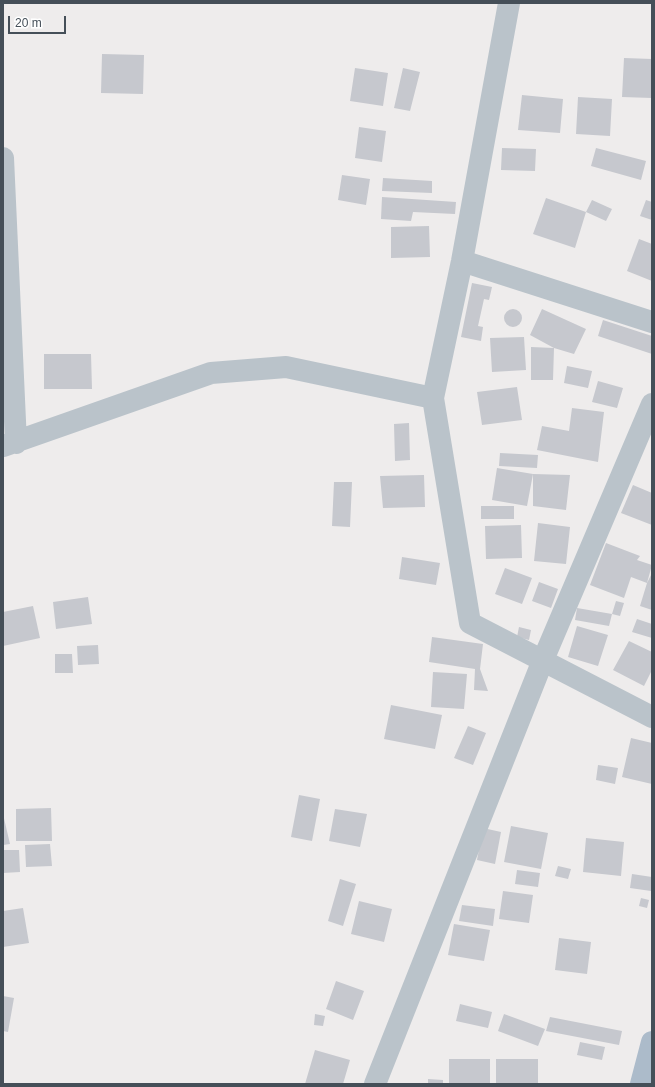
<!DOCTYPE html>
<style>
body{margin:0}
#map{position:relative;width:655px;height:1087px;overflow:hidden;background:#eeecec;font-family:Helvetica,sans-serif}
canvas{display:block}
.frame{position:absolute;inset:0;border:4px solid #454f58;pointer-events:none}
.scale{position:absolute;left:8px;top:16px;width:58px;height:18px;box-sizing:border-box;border:2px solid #454f58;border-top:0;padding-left:5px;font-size:12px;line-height:14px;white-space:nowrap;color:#454f58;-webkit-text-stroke:3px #fff;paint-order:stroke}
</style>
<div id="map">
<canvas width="655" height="1087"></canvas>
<div class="frame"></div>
<div class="scale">20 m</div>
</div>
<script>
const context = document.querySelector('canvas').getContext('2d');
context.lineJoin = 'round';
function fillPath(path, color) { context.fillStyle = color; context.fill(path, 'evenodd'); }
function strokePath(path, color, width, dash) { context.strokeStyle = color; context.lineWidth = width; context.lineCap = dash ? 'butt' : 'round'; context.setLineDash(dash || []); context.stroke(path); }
fillPath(new Path2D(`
 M102,54L144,55L143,94L101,93Z
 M624,58L652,59V98L622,97Z
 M355,68L388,73L383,106L350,101Z
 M403,68L420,72L410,111L394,108Z
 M522,95L563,99L560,133L518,130Z
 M578,97L612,99L610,136L576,134Z
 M359,127L386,131L382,162L355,158Z
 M502,148L536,149L535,171L501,170Z
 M596,148L646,161L641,180L591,166Z
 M342,175L370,179L366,205L338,200Z
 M383,178L432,181V193L382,191Z
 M382,197L456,202L455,214L413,212L411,221L381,219Z
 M546,198L586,212L575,248L533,234Z
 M592,200L612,209L606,221L586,212Z
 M646,200L652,202V220L640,216Z
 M429,226L430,257L391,258V227Z
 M639,239L652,244V281L627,271Z
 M472,283L492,287L489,300L484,299L478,326L483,327L481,341L461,337Z
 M504 318a9 9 0 1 1 18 0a9 9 0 1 1-18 0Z
 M542,309L586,329L574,354L554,348L530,335Z
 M603,320L652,336V354L598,336Z
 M524,337L526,370L492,372L490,338Z
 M531,347L554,348L553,380H531Z
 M44,354H91L92,389H44Z
 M567,366L592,371L588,388L564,383Z
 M598,381L623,388L617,408L592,402Z
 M517,387L522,420L482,425L477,392Z
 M572,408L604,412L598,462L537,450L542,426L569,431Z
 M409,423L410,460L395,461L394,424Z
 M500,453L538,455L537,468L499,466Z
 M497,468L533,474L570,475L566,510L533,506V474L527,506L492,500Z
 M424,475L425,507L383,508L380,476Z
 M334,482H352L350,527L332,526Z
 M633,485L652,493V525L621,513Z
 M481,506H514V519H481Z
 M538,523L570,527L566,564L534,561Z
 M521,525L522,558L486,559L485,526Z
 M606,543L640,556L637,560L652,565L647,583L652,573V610L640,606L647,583L631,577L624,598L590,585Z
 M402,557L440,563L436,585L399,579Z
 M505,568L532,578L522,604L495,594Z
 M539,582L558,589L551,608L532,601Z
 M88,597L92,624L56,629L53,602Z
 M616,601L624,603L620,616L612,614L609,626L575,620L577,608L612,614Z
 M33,606L40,638L3,646V612Z
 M637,619L652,624V638L632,632Z
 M577,626L608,635L598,666L568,657Z
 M519,627L531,630L529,640L517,637Z
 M432,637L483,644L480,669L488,691L474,690L475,669L429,662Z
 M629,641L652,652V670L644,686L613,670Z
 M98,645L99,664L78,665L77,646Z
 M55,654H72L73,673H55Z
 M433,672L467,674L464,709L431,707Z
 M391,705L442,715L435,749L384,739Z
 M468,726L486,733L473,765L454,758Z
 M631,738L652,743V784L622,777Z
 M598,765L618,768L615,784L596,780Z
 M299,795L320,799L312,841L291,837Z
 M51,808L52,841H16V809Z
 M335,809L367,814L360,847L329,841Z
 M3,814L10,844L3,845Z
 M511,826L548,833L541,869L504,862Z
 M483,828L501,832L495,864L477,860Z
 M586,838L624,842L621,876L583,872Z
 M50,844L52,866L26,867L25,845Z
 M3,850H19L20,872L3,873Z
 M558,866L571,869L568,879L555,876Z
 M517,870L540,873L538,887L515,884Z
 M632,874L652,877L651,891L630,888Z
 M340,879L356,884L343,926L328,921Z
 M503,891L533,895L529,923L499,919Z
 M641,898L649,900L647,908L639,906Z
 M359,901L392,909L384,942L351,934Z
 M462,905L495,909L493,926L459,921Z
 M23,908L29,943L3,947V911Z
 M454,924L490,930L484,961L448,955Z
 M559,938L591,942L587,974L555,970Z
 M336,981L364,991L353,1020L326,1009Z
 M3,996L14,998L8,1032L3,1031Z
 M460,1004L492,1012L488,1028L456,1021Z
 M315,1014L325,1016L323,1026L314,1025Z
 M504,1014L545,1029L538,1046L498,1031Z
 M550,1017L622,1031L619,1045L546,1031Z
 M580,1042L605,1047L602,1060L577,1055Z
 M315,1050L350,1060L343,1084H305Z
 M449,1059H490V1084H449Z
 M496,1059H538V1084H496Z
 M428,1079L443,1080V1084H428Z`), '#c6c8ce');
strokePath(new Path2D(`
 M509,3L462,261L433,398L470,623L652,717
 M3,158L16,443
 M462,261L652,322
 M3,446L211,373L286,367L433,398
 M375,1084L543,660L652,404`), '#bac3ca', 22);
strokePath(new Path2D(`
 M641,1084L652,1042`), '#acbbca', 22);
</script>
